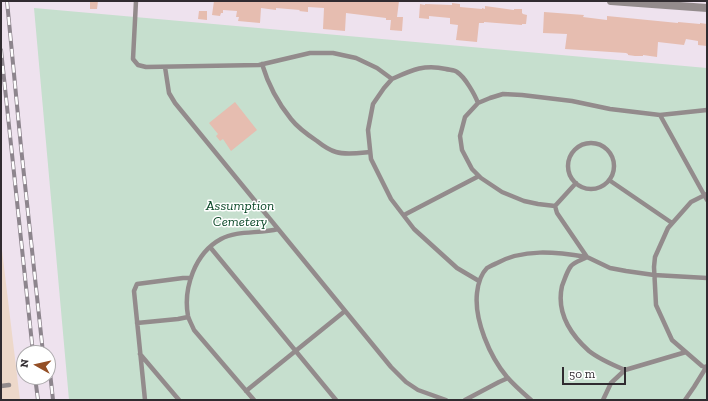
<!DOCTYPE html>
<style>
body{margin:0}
#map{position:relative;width:708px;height:401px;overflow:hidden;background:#eee2ee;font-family:"Zilla Slab",serif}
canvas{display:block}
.frame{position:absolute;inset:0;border:2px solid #302b30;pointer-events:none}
.north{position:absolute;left:16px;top:345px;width:40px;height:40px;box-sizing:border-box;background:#fff;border:1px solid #acaaac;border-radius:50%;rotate:278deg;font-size:11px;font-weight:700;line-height:16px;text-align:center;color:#302b30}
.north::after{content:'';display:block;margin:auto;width:14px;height:18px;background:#944f26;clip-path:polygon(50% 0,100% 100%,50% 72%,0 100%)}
.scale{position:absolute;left:562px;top:367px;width:64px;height:18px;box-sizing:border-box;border:2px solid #302b30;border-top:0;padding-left:5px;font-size:12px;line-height:14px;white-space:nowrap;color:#302b30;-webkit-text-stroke:3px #fff;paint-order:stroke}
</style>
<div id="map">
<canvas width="708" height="401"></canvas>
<div class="frame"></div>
<div class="north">N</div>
<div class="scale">50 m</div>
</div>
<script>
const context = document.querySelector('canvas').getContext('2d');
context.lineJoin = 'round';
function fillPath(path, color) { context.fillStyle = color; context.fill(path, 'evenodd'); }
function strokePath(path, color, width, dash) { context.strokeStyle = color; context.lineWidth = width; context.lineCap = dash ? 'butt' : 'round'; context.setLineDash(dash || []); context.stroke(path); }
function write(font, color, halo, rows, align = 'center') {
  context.font = font + ' "Zilla Slab",serif'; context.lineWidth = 3; context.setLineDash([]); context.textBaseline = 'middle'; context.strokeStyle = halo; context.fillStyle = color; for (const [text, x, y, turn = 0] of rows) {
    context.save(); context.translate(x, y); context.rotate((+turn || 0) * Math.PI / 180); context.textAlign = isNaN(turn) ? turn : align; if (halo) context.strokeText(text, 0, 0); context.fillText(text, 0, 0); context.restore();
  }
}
fillPath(new Path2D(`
 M1,237V242L20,400H1Z`), '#edd8ca');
fillPath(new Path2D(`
 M34,8L707,68V400H481L480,399L478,400H69Z`), '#c6dfce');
fillPath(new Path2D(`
 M90,1H98L97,9H90Z
 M214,1H399L397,17H403L402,31L390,30L391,20H386V18L346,13L345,31L323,29L324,8L308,7V12L299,11L300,10L276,8V10L261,8L260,23L238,21L239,17H236L237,11L223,10V13H221L220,16L212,15Z
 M452,3L460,4V7L482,9V8L485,9V6L514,10V9H522V13L523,14L527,15L526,24H522V25L484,22V23H479L477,42L456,40L458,25L450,24V18L429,16V19L419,18L420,4L425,5V4L452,5Z
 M199,11H207V20L198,19Z
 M544,12L584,15L583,17L607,20V16L678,23V22L700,24V23L707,24V46L698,45V41L686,39L684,45L658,42L657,57L643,55V56H635L628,55V54L626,53L565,49L567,34L543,33Z
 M235,102L257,130L231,151L223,139L220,141L216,136L218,134L209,123Z`), '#e6bdb0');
strokePath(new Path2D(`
 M136,1L133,59L138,65L146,67L259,65L310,53H333L356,58L377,68L392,79C412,70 424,64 446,69C449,70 455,70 457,72C465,77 475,95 478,103
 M262,64C268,84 278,103 291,119C298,128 308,135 317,141C322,145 329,150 336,152C346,155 359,153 370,152
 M165,67L169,93L175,103L391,367L406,382L418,390L446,400
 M392,79L384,88L373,104L368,130L371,159L391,199L414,229L457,268L479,281
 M707,110L660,115L707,200
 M568 166a23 23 0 1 1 46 0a23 23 0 1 1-46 0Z
 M609,180L672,223
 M576,183L555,206L538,204L524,201L502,192L481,178L472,169L462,150L460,136L465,117L478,103L490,98L503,94L522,95L572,101L610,109L660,115
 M707,194L691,202L668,228L655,257L654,267L656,305L672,340L702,366L707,368
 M555,206L557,213L587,257L610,268L626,271L654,275L707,278
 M404,215L479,176
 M210,247L336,400
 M587,257C582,260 574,262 571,266C567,271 564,281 562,286C556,313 570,334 589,351C599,359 613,365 625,370
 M137,323L178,319L188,317
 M140,354L179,400
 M1,386L9,385
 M246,391L345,311
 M145,400L134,291L137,284L183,278H191
 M254,400L194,330C192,325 189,320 188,316C183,288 195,253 221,239C237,230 260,234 278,229
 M465,400L499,382L508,378
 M531,400C523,393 514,385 507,377C490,357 474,320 477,293C478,284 480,275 487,268C489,267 492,265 495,264C523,248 556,252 587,257
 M603,400L611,383L625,370L686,352
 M685,400L694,387L707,366`), '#938b8c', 4.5);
strokePath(new Path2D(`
 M611,1L707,8`), '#938b8c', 8);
const rail = new Path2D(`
 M7,1L21,147L43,353
 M1,50L33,353
 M48,354L53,400
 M35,377L38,400`);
strokePath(rail, '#8d858d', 4);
strokePath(rail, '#fff', 2.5, [8]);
write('italic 14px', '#0c4929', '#fff', [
 ["Assumption",240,206],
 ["Cemetery",240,222]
]);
</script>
